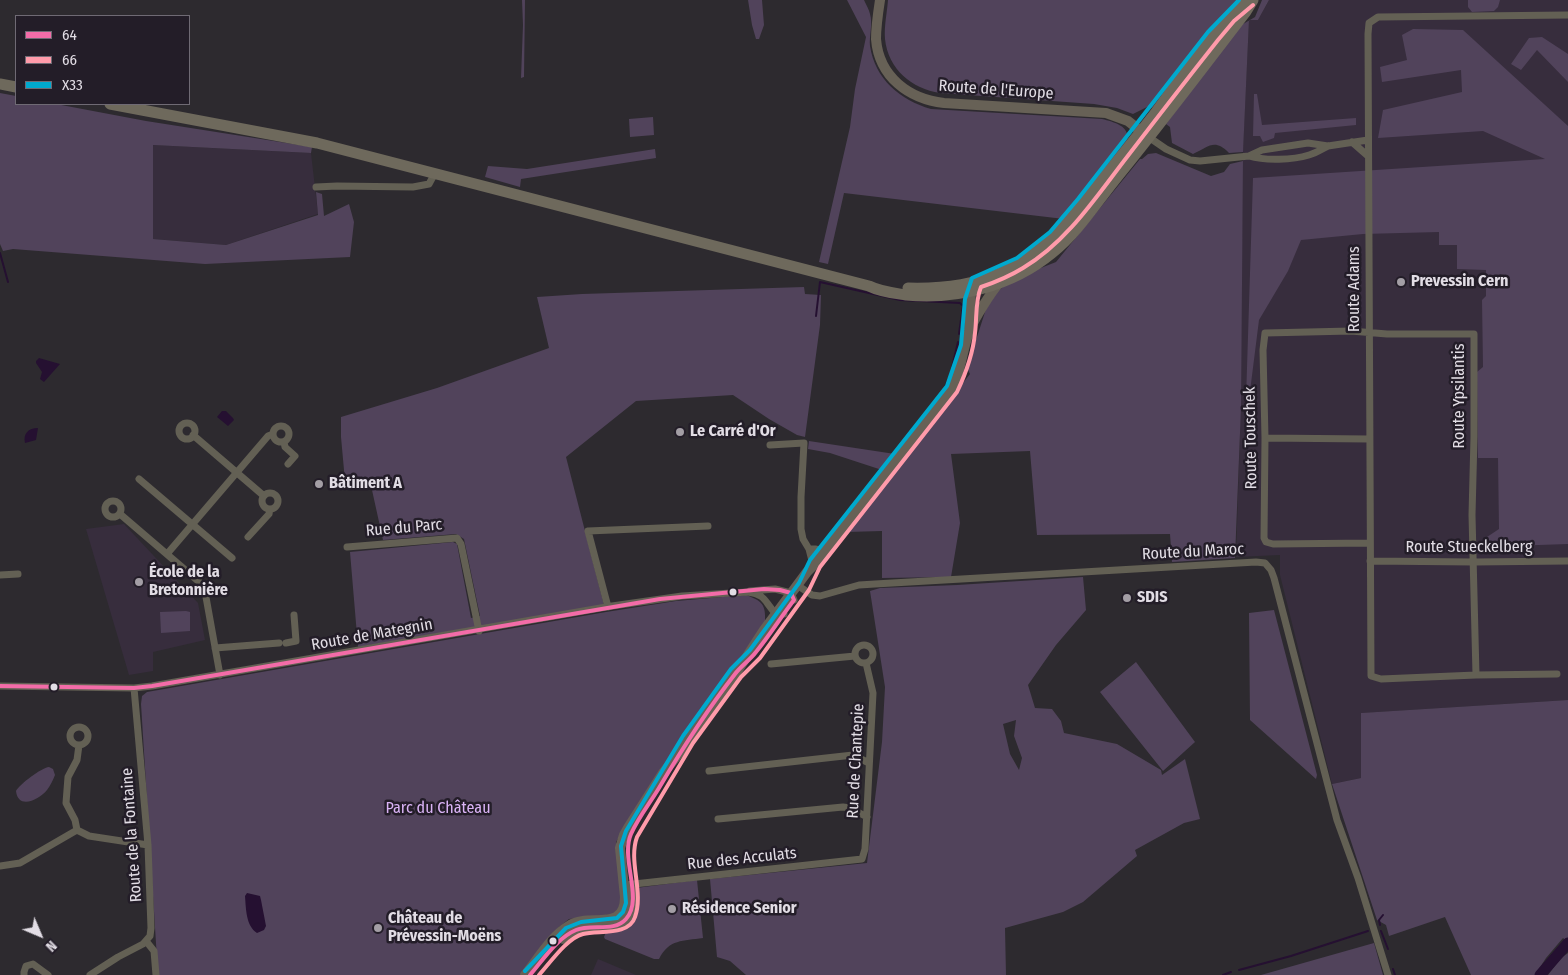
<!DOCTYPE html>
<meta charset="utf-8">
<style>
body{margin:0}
#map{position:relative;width:1568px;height:975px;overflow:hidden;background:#2d2a2f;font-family:"Fira Sans Condensed",sans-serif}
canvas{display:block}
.legend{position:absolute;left:15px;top:15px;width:175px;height:90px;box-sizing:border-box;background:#231d28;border:1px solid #6f6a74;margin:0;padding:6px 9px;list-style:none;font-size:15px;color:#e2dde5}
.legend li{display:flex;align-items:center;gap:10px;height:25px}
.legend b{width:25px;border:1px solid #6f6a74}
.north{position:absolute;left:15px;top:910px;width:50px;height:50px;-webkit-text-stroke:4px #231d28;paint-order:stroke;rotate:135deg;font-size:14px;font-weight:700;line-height:20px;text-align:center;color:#e2dde5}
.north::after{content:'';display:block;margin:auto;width:18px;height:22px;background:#e2dde5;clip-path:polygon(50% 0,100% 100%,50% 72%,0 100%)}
</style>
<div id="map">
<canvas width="1568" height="975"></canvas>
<ul class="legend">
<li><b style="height:6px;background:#f36ca8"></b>64</li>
<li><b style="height:6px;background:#ff9baa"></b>66</li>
<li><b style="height:6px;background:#00a9ce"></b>X33</li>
</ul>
<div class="north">N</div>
</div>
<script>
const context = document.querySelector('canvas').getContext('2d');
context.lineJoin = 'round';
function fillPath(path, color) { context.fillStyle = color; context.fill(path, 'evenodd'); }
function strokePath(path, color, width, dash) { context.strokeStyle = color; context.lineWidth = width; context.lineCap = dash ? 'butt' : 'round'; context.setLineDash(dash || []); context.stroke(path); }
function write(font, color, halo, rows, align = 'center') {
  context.font = font + ' "Fira Sans Condensed",sans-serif'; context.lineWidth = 5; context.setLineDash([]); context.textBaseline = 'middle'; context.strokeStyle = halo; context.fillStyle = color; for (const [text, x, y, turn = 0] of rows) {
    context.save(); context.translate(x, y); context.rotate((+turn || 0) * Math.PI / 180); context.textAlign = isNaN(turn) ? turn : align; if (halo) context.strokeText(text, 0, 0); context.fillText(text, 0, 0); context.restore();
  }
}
fillPath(new Path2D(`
 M1269,0H1568V700L1362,713L1361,778L1332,784L1280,575V555L1236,557L1240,433L1243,146L1249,20H1258Z
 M153,145L311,153L318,214L226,245L153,239Z
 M124,524L198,603L205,640L153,652V671L129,675L86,529Z
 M598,959L636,975H591Z`), '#372d3d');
fillPath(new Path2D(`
 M522,0H525L524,77L521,78L523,25Z
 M748,0H762L764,25L759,39H756L752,25Z
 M847,0H864C866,5 869,9 870,14C873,24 869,36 870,46C875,79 900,100 931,109L1102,119C1114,122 1130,126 1127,140L1064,219L844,193L828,264L819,262L850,127L855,89L866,37Z
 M888,0H1243L1203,39L1152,108L1149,106L1133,114L1117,108L1094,104L940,93C912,89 888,69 885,39C884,26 887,13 888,0Z
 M1262,0H1269L1258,20H1249L1243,152L1229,153C1214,138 1209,147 1193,154L1172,143L1170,127L1166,124L1238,27L1255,17Z
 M1468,0H1500L1498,7L1494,11L1472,12L1468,7Z
 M1413,29L1463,30L1568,126V544L1509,546L1492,551L1487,537L1499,529L1498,458H1478L1477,372L1483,367L1482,300L1486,296V270L1457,269V245H1439V232L1363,234L1301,240L1288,271L1259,320L1245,431L1253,178L1545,159L1483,131L1378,138L1383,110L1462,92L1461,70L1382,82L1380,67L1407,60L1402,35Z
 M1542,37L1568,54V82L1537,50L1521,70L1511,64L1529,38Z
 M0,93L16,96V104H56L146,121L312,147L311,153L153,145V239L226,245L318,215L316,192L322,194L324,216L349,204L354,222L350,257L205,264L13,249L3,251L0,244Z
 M1254,94H1257L1262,125L1356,118V125L1275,133L1274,138L1263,142L1260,136H1253Z
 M653,117L654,135L630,137L629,119Z
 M655,149L656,158L521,179L520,187L485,177L488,166L527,169Z
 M1156,153L1211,176L1224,172L1230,164L1243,161L1241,408L1235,558L1172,562L1170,534L1037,535L1030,451L951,454L960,523L951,577L882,578V531L846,532L970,374L967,368L986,309L997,292L1005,285L1028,273L1056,262L1140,159H1142L1148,154Z
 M804,287L805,294L821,295L820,325L805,437L797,435L769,419L733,395L636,401L566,457L604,605L358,647L350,552L453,542L457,544L471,618L480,616L464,539L456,534L383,540L370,481H345L341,437V417L437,388L549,348L537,297L582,294Z
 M809,441L895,454L882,470L830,453L808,449Z
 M1083,577L1086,610L1056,645L1028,685L1035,708L1052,709L1061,721L1064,733L1117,744L1161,770L1162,775L1185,759L1200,819L1184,823L1135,850L1137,856L1083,902L1063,912L1005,928L1006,975H746L730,961L717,957L710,879L867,863L882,742L885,687L870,591L880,588L957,585ZM1016,720L1014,736L1022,758L1019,770L1010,754L1003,724Z
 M746,595C762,601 766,604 765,622L668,760L616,842L623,902L615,914L569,919L559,927L520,975H158L141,704L142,696L147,692L606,612L676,601Z
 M1274,610L1317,775L1316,779L1250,720L1249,613Z
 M186,611L190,612V631L161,633L160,612Z
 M1136,662L1195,742L1163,771L1100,692Z
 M1568,700V942L1563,938L1546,958L1535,975H1471L1445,917L1389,936L1386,925L1377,920L1332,784L1361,778V713Z
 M49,767L53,769L55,775C53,780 50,786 47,790C39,800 18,810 16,791C20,784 41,768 49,767Z
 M697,880L703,938C683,941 669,939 659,959H654L605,939L604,937L606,932L636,888Z
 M1374,943L1383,975H1261Z
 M1568,953V975H1548L1561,958Z`), '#51435b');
fillPath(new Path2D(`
 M39,358L60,364L44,382L40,379L42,372L36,363V361Z
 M222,411H226L233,418L234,420L228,426L217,417Z
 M38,428L36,440L25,443C23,434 28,428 38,428Z
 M247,893L260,896L261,900L266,926L264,930L257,933C246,926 246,909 245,896Z`), '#251031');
strokePath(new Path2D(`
 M0,253L8,282
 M816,316L820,282L900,300L960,303L963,306L959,334
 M886,466L944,389L950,376L958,342
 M1380,925L1379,920L1383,915
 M1381,931L1388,949
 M1393,969L1395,975
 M1239,970L1291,956L1368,931
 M1223,975L1231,972`), '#251031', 2);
strokePath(new Path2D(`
 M1540,975L1568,943`), '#251031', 11);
strokePath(new Path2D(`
 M1150,138L1166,149L1190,160L1200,161L1249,156L1262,150L1308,143L1328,146L1368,140
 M1352,142L1368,156
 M1249,156C1265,161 1293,160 1309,155C1316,153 1322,149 1328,146
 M316,187L337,186L413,187L429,184L435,173
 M179 431a8 8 0 1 1 16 0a8 8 0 1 1-16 0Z
 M273 434a8 8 0 1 1 16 0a8 8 0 1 1-16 0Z
 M193,435L264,496
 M1265,438L1369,439
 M284,442L285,447L295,456L288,464
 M770,445L804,443L801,497V529L803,539L809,549L812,561L815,564
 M139,479L232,558
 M262 501a8 8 0 1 1 16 0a8 8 0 1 1-16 0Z
 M105 509a8 8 0 1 1 16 0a8 8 0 1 1-16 0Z
 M120,514L204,586L220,675
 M248,537L269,514L270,509
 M1370,543L1273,544L1266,542L1264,538L1265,438L1263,350L1265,333L1351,331L1387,334H1474V437L1472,515L1476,675
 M347,547L457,538L461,544L479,631
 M809,549H816L825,552
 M167,554L268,436L273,434
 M1370,561L1474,562L1568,561
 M0,575L18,574
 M797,585L812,595L820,596L859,585L875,584L1256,562L1265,563L1271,570L1274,578L1337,820L1358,878L1388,975
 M750,591L775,589L791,593L794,600
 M608,607L588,531L708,526
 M286,643L296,641L294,615
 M855 654a9 9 0 1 1 18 0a9 9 0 1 1-18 0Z
 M215,648L279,643
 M771,664L855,656
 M1557,674L1476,675L1381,679L1371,676L1368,34L1369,23L1378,17L1568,15
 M0,686L134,688L152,686L612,606L682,596L748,592C767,595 764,602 776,614H784
 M70 736a9 9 0 1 1 18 0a9 9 0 1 1-18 0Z
 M709,771L853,755L869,763
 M718,819L843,807L850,808L867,817
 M77,830L75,820L66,803L68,777L77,760L79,745
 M0,866L20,863L77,830L89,836L148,845
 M625,885L862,859L865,849L873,693L866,663
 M146,941L154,951L156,975
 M24,975V972L26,966L33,964L48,975
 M90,975L118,957L143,944L150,936L151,928L148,845L134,688`), '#636054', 7);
strokePath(new Path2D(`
 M880,0C878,13 876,26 876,39C879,77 909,99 944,103L1106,113L1128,121L1147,136
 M969,330L971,292
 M563,939C590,912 637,948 631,889
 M525,975C538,959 551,936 570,925C589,913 625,933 625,897L620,848L624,835L628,828L663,773L680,752L736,673L764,630L807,572L815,564L948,395C961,375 961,354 969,332C974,319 991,292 1000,282`), '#676156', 10);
strokePath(new Path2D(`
 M0,84L16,87
 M110,104L317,143L869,286C881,292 893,293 906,295C957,300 1012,286 1052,253C1077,233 1094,206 1114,181C1159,126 1202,69 1245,13L1253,0
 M908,288C978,290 1027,271 1071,217C1100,182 1129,147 1156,112C1185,73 1211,29 1249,0`), '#6e695c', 11);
strokePath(new Path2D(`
 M0,686L134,688L152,686L660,599L764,589L780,590L791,593L794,600C781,617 769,636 756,652C750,660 741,666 735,674C707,710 682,749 659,788C650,803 638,818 631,834C620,859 644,899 626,919C614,933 591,923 576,930C557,938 543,960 530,975`), '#f36ca8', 4);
strokePath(new Path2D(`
 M539,975C550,963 567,938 583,934C599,930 629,936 635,917C644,891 628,862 637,837L693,743L741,677L760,658L809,590L820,567L957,392C966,373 973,354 975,333C977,318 975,301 981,287C996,282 1010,276 1023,268C1067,242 1096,197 1127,157C1157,118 1187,79 1218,40L1234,21L1253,5`), '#ff9baa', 4);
strokePath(new Path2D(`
 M525,971L566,928L581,922L617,918L623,912L626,903L621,846L626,831L683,736L731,669L750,650L799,583L810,560L947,386L961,345L965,299L972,278L1017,258L1050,232L1078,199L1208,32L1239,0`), '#00a9ce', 4);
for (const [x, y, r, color] of [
 [1401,282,5,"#a39ea5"],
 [680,432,5,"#a39ea5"],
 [319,484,5,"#a39ea5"],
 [139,582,5,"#a39ea5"],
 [733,592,4.5,"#e2dde5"],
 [1127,598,5,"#a39ea5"],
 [54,687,4.5,"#e2dde5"],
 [672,909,5,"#a39ea5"],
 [378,928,5,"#a39ea5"],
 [553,941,4.5,"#e2dde5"]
]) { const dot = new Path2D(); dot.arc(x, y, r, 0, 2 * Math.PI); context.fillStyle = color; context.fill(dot); strokePath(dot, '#231d28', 2); }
write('16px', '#e2dde5', '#231d28', [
 ["Route de l'Europe",996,90,4],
 ["Route Adams",1355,289,-90],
 ["Route Ypsilantis",1460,396,-90],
 ["Route Touschek",1251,438,-91],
 ["Rue du Parc",404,528,-5],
 ["Route Stueckelberg",1469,548],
 ["Route du Maroc",1193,552,-3],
 ["Route de Mategnin",372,635,-10],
 ["Rue de Chantepie",856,761,-87],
 ["Route de la Fontaine",132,835,-94],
 ["Rue des Acculats",742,859,-6]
]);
write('bold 16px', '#e2dde5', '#231d28', [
 ["Prevessin Cern",1411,282],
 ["Le Carré d'Or",690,432],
 ["Bâtiment A",329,484],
 ["École de la",149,573],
 ["Bretonnière",149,591],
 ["SDIS",1137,598],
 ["Résidence Senior",682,909],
 ["Château de",388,919],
 ["Prévessin-Moëns",388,937]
], 'left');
write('16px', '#dab3f6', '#231d28', [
 ["Parc du Château",438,809]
]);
</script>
